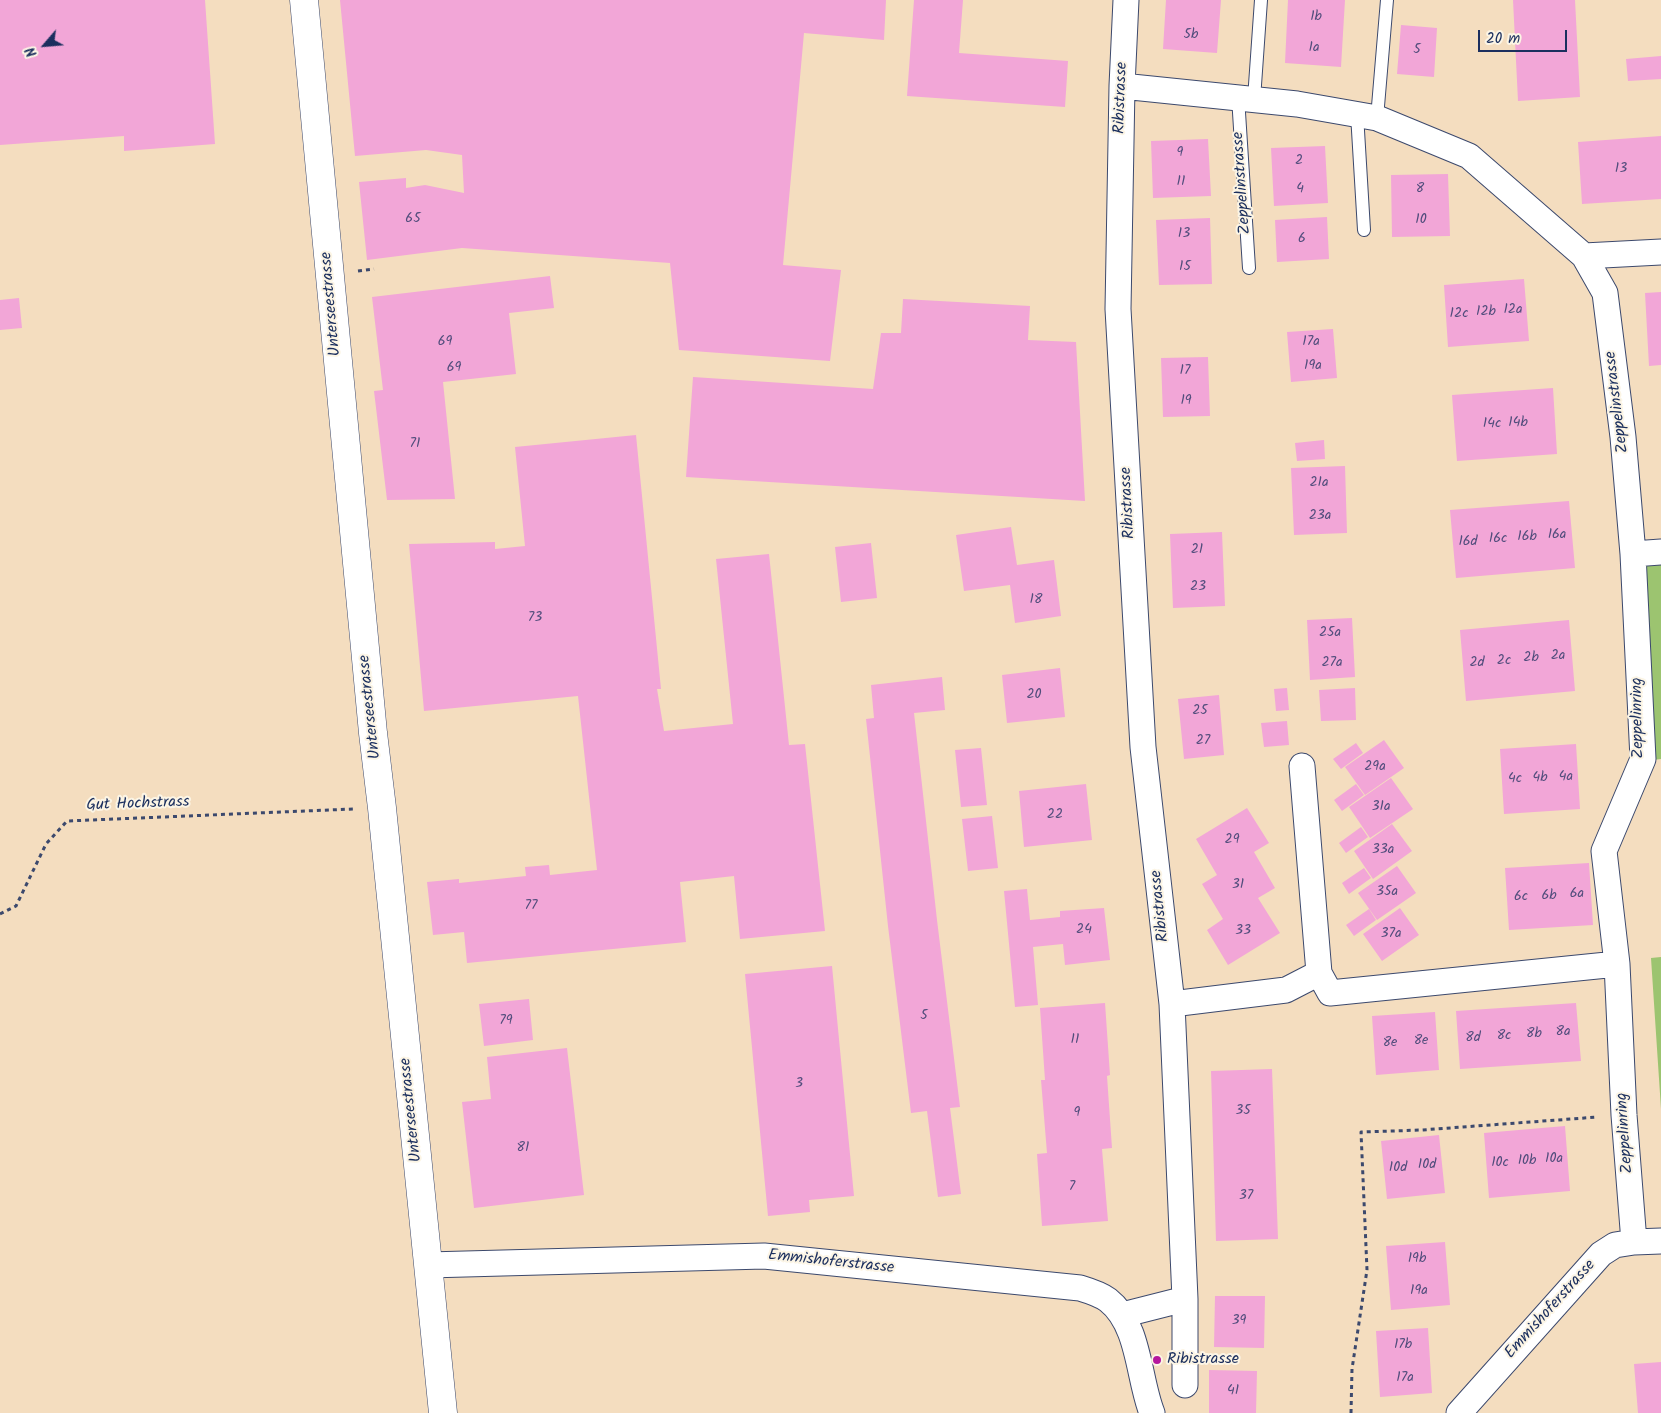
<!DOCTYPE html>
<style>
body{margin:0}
#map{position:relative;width:1661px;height:1413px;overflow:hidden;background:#f4ddbf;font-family:Kalam,sans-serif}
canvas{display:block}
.north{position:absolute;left:20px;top:20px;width:50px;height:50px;-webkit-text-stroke:4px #fcf5e5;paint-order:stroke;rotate:243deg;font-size:14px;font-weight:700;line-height:20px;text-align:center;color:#1b2f5e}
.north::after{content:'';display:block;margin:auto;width:18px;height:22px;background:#1b2f5e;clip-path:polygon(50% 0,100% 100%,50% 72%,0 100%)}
.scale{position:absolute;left:1478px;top:30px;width:89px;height:22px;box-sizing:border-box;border:2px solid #1b2f5e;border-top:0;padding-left:6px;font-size:15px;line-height:18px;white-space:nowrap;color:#1b2f5e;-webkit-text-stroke:4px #fcf5e5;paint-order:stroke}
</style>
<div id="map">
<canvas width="1661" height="1413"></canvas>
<div class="north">N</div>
<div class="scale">20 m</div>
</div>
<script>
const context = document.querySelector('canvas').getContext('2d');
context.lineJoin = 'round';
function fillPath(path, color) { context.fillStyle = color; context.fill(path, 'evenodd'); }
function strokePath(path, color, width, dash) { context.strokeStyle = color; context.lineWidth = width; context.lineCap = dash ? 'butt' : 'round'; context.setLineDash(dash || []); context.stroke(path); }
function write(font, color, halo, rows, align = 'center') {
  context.font = font + ' Kalam,sans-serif'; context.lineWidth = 4; context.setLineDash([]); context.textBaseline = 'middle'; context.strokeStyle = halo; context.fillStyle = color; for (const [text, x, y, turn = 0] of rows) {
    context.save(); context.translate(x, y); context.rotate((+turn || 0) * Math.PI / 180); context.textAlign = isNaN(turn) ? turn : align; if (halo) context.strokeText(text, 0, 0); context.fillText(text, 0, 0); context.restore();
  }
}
fillPath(new Path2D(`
 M1661,565V759L1653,760L1644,566Z
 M1661,957V1109L1651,958Z`), '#9cc470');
fillPath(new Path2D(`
 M0,0H205L215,144L124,151V136L0,145Z
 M340,0H886L884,40L804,33L783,265L841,270L830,361L679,350L670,263L462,248L367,260L359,182L406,178V188L425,185L464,193L462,155L426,150L355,156Z
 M914,0H963L959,53L1068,61L1065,107L907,96Z
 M1166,0H1221L1217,53L1163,49Z
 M1288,0H1345L1341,67L1285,63Z
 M1513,0H1575L1580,97L1518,101Z
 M1401,25L1437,28L1434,77L1397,74Z
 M1661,56V79L1628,81L1626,59Z
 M1661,136V199L1582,204L1578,142Z
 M1208,139L1211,196L1153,198L1151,141Z
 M1325,146L1328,203L1274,206L1271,148Z
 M1448,174L1450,236L1392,237L1391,175Z
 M1327,217L1329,259L1277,262L1275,220Z
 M1210,218L1212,284L1159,285L1156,220Z
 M550,276L554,308L509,313L516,374L443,382L455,499L387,500L374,391L383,390L372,297Z
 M1524,279L1529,341L1448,347L1444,285Z
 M1661,292V365L1649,366L1645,293Z
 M19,298L22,328L0,330V300Z
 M903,299L1030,306L1028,340L1076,342L1085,501L686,477L693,377L873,389L881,333H901Z
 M1333,329L1337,378L1291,382L1287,332Z
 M1208,357L1210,416L1163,417L1161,358Z
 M1553,388L1557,454L1457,461L1452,395Z
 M636,435L661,689H657L664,731L733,724L716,559L769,554L789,745L805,744L825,931L740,939L734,876L680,882L686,942L467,963L464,932L433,935L427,882L459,879V883L526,876L525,867L549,865L550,875L597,870L578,696L424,711L409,544L495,542V549L525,546L515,447Z
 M1324,440L1325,459L1297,461L1295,443Z
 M1345,466L1347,533L1294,535L1291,468Z
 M1569,501L1575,568L1456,578L1450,510Z
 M1011,527L1017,565L1054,560L1061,616L1015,623L1010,585L964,591L956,535Z
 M1222,532L1225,606L1173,608L1170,534Z
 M871,543L877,598L841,602L835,547Z
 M1352,618L1355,677L1310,680L1307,620Z
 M1569,620L1575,691L1466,701L1460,630Z
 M1060,668L1065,717L1007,723L1002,675Z
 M942,677L945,710L914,713L937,920L960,1107L950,1108L961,1194L938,1197L927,1111L911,1113L888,926L866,719L874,718L871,685Z
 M1287,688L1289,710L1276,711L1274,689Z
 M1355,688L1356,720L1321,721L1319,690Z
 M1219,695L1224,755L1184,759L1178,699Z
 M1287,721L1289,745L1264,747L1261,723Z
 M1384,740L1404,768L1365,795L1345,767Z
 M1356,743L1363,753L1341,769L1333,759Z
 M1576,744L1580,809L1504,814L1500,749Z
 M981,748L987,805L961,807L955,750Z
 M1391,778L1413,809L1370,838L1349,807Z
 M1086,784L1092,840L1024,847L1019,791Z
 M1356,784L1364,795L1342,811L1334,800Z
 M1247,808L1269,843L1254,852L1275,888L1258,898L1280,933L1228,965L1207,930L1223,919L1202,884L1217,875L1196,839Z
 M992,816L998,868L968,871L962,819Z
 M1392,824L1412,851L1373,879L1354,851Z
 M1361,827L1368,837L1346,853L1339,843Z
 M1589,863L1593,925L1509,930L1505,868Z
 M1397,866L1416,893L1377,920L1358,893Z
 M1364,868L1371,878L1349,894L1342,883Z
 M1027,889L1030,920L1060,917V911L1104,908L1110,960L1065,965L1063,944L1033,947L1038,1005L1015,1007L1004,891Z
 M1400,908L1419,935L1382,961L1363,934Z
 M1369,909L1376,920L1354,936L1346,925Z
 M832,966L854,1196L809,1200L810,1212L768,1216L745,974Z
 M529,999L533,1040L484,1046L479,1004Z
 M1105,1003L1110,1075L1107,1076L1112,1148L1102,1149L1108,1221L1042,1226L1037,1154L1047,1153L1041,1080H1045L1040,1008Z
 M1576,1003L1581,1061L1460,1069L1456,1011Z
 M1435,1012L1439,1070L1376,1075L1372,1016Z
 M567,1048L584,1195L474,1208L462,1102L491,1099L487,1057Z
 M1272,1069L1278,1239L1216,1241L1211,1071Z
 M1565,1126L1570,1191L1489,1198L1484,1133Z
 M1439,1135L1445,1193L1387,1199L1381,1141Z
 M1445,1242L1450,1305L1391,1310L1386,1246Z
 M1215,1296H1265L1264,1348L1214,1347Z
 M1428,1328L1432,1393L1380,1397L1376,1331Z
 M1661,1362V1413H1638L1634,1364Z
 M1209,1370L1257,1371L1256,1413H1209Z`), '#f2a6d7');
const service = new Path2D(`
 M1238,97L1249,268
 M1254,99L1261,0
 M1357,114L1364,230
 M1377,118L1387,0`);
const minor = new Path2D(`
 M1126,0L1122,86L1118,309L1143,747L1172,1004L1185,1299V1385
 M1122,86L1297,104L1377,118L1469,156L1584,256L1605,293L1623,437L1633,554
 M1584,256L1661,252
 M1319,973L1330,993L1617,964
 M1172,1004L1286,990L1319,973L1302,766
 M1634,1242L1624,1115L1617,964L1604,851L1643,759L1633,554L1661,552
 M428,1265L764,1256L1080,1288C1090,1291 1100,1294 1108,1300C1140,1325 1138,1378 1152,1413
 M1122,1315L1185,1299
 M1459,1413L1601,1254L1615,1245L1634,1242L1661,1241`);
const tertiary = new Path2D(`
 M304,0L373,733L382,808L443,1413`);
strokePath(service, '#3c496d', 14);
strokePath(minor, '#3c496d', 27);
strokePath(tertiary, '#3c496d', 29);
strokePath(new Path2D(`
 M358,271L374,269
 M0,914L16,906L46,844L67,821L353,809
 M1351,1413L1352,1369L1367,1270L1361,1132L1422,1130L1598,1117`), '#3c496d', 3, [4, 4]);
strokePath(service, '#fff', 12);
strokePath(minor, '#fff', 25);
strokePath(tertiary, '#fff', 28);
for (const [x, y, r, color] of [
 [1157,1360,5,"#b5179e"]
]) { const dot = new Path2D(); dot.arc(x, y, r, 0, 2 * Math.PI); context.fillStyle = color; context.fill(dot); strokePath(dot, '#fcf5e5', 2); }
write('14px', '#514d7c', null, [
 ["1b",1316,18],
 ["5b",1191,36],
 ["1a",1314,49],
 ["5",1417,51],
 ["9",1180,154],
 ["2",1299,162],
 ["13",1621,170],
 ["11",1181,183],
 ["4",1300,190],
 ["8",1420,190],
 ["65",413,220],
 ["10",1421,221],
 ["13",1184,235],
 ["6",1302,240],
 ["15",1185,268],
 ["12a",1513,311],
 ["12b",1486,313],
 ["12c",1459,315],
 ["69",445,343],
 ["17a",1311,343],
 ["19a",1313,367],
 ["69",454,369],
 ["17",1185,372],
 ["19",1186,402],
 ["14b",1518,424],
 ["14c",1492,425],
 ["71",415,445],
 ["21a",1319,484],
 ["23a",1320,517],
 ["16a",1557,536],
 ["16b",1527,538],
 ["16c",1498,540],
 ["16d",1468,543],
 ["21",1197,551],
 ["23",1198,588],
 ["18",1036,601],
 ["73",535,619],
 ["25a",1330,634],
 ["2a",1558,657],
 ["2b",1531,659],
 ["2c",1504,662],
 ["27a",1332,664],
 ["2d",1477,664],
 ["20",1034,696],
 ["25",1200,712],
 ["27",1203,742],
 ["29a",1375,768],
 ["4a",1566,778],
 ["4b",1540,779],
 ["4c",1515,780],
 ["31a",1381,808],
 ["22",1055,816],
 ["29",1232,841],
 ["33a",1383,851],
 ["31",1238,886],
 ["35a",1387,893],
 ["6a",1577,895],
 ["6b",1549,897],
 ["6c",1521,898],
 ["77",531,907],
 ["24",1084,931],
 ["33",1243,932],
 ["37a",1391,935],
 ["5",924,1017],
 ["79",506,1022],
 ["8a",1563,1033],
 ["8b",1534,1035],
 ["8c",1504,1037],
 ["8d",1473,1039],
 ["11",1075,1041],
 ["8e",1421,1042],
 ["8e",1390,1044],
 ["3",799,1085],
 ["35",1243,1112],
 ["9",1077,1114],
 ["81",523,1149],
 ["10a",1554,1160],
 ["10b",1527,1162],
 ["10c",1500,1164],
 ["10d",1427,1166],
 ["10d",1398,1169],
 ["7",1072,1188],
 ["37",1246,1197],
 ["19b",1417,1260],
 ["19a",1419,1292],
 ["39",1239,1322],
 ["17b",1403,1346],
 ["17a",1405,1379],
 ["41",1233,1392]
]);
write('16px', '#1b2f5e', '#fcf5e5', [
 ["Ribistrasse",1122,98,-88],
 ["Zeppelinstrasse",1243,183,-94],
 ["Unterseestrasse",332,304,-95],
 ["Zeppelinstrasse",1618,402,-97],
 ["Ribistrasse",1129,503,-93],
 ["Unterseestrasse",371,707,-96],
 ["Zeppelinring",1639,718,-91],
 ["Gut Hochstrass",138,805,-2],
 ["Ribistrasse",1161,906,-96],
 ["Unterseestrasse",412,1110,-96],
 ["Zeppelinring",1626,1133,-94],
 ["Emmishoferstrasse",831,1263,6],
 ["Emmishoferstrasse",1551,1310,-48]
]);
write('16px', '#1b2f5e', '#fcf5e5', [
 ["Ribistrasse",1167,1360]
], 'left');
</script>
